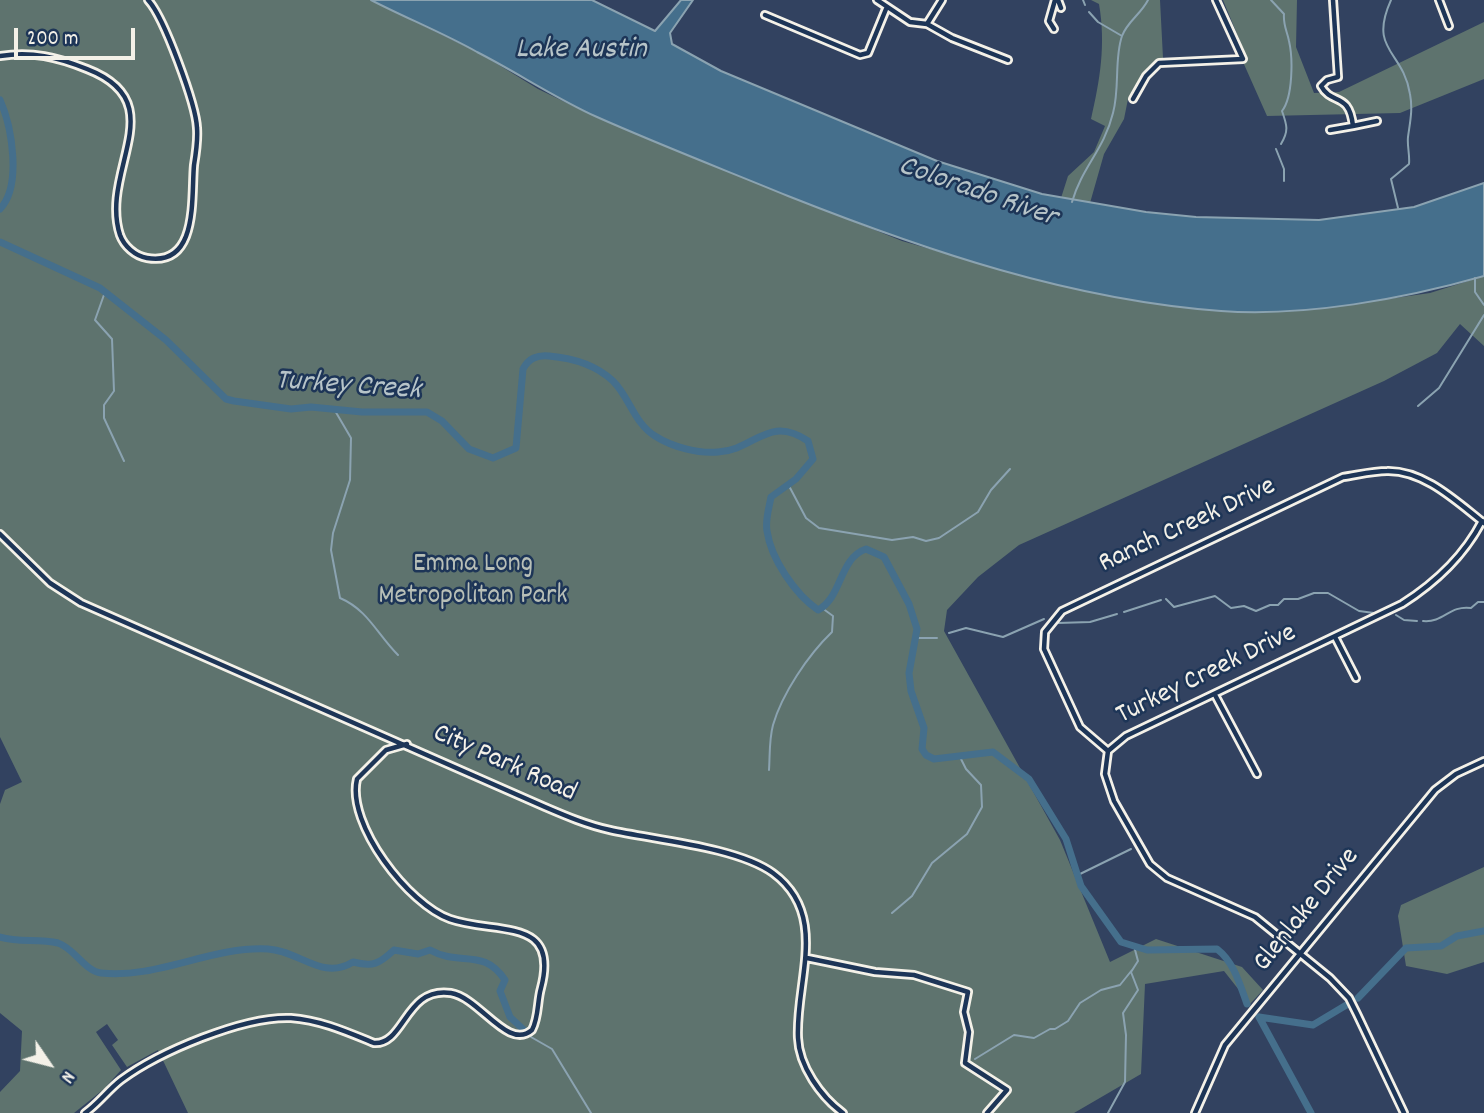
<!DOCTYPE html>
<style>
body{margin:0}
#map{position:relative;width:1484px;height:1113px;overflow:hidden;background:#324260;font-family:Dekko,sans-serif}
canvas{display:block}
.north{position:absolute;left:14px;top:1029px;width:70px;height:70px;-webkit-text-stroke:5px #1d3557;paint-order:stroke;rotate:125deg;font-size:19px;font-weight:700;line-height:28px;text-align:center;color:#f4f1e8}
.north::after{content:'';display:block;margin:auto;width:24px;height:32px;background:#f4f1e8;clip-path:polygon(50% 0,100% 100%,50% 72%,0 100%)}
.scale{position:absolute;left:14px;top:28px;width:121px;height:32px;box-sizing:border-box;border:4px solid #f4f1e8;border-top:0;padding-left:9px;font-size:21px;line-height:24px;white-space:nowrap;color:#f4f1e8;-webkit-text-stroke:5px #1d3557;paint-order:stroke}
</style>
<div id="map">
<canvas width="1484" height="1113"></canvas>
<div class="north">N</div>
<div class="scale">200 m</div>
</div>
<script>
const context = document.querySelector('canvas').getContext('2d');
context.lineJoin = 'round';
function fillPath(path, color) { context.fillStyle = color; context.fill(path, 'evenodd'); }
function strokePath(path, color, width, dash) { context.strokeStyle = color; context.lineWidth = width; context.lineCap = dash ? 'butt' : 'round'; context.setLineDash(dash || []); context.stroke(path); }
function write(font, color, halo, rows, align = 'center') {
  context.font = font + ' Dekko,sans-serif'; context.lineWidth = 5; context.setLineDash([]); context.textBaseline = 'middle'; context.strokeStyle = halo; context.fillStyle = color; for (const [text, x, y, turn = 0] of rows) {
    context.save(); context.translate(x, y); context.rotate((+turn || 0) * Math.PI / 180); context.textAlign = isNaN(turn) ? turn : align; if (halo) context.strokeText(text, 0, 0); context.fillText(text, 0, 0); context.restore();
  }
}
fillPath(new Path2D(`
 M0,0H371L481,54L538,89L598,118L902,241L1036,279L1135,301L1223,311L1272,310L1345,305L1430,293L1484,276V346L1460,324L1437,353L1384,381L1019,545L978,577L947,610L944,631L1060,840L1110,962L1156,939L1242,967L1263,990L1250,1004L1224,971L1145,984L1141,1074L1074,1113H188L158,1050L127,1067L112,1045L118,1040L107,1024L96,1032L121,1070L104,1089L74,1113H0V1092L20,1071L22,1031L0,1013V804L5,790L22,782L0,737Z
 M1091,0H1160L1163,58L1149,67L1128,99L1124,119L1104,154L1090,203L1061,198L1068,176L1094,152L1105,126L1091,119C1100,80 1106,45 1099,4Z
 M1223,0H1297L1296,47L1314,93L1339,92L1484,22V79L1400,113L1267,116L1243,62L1247,58Z
 M1484,867V962L1447,974L1406,966L1398,916L1401,905Z`), '#5e736e');
const water = new Path2D(`
 M371,0H592L655,31L681,0H693L670,33L672,44L721,71L937,161L1042,194L1146,212L1196,217L1319,220L1414,207L1484,183V276C1404,299 1304,317 1221,311C1071,300 927,251 788,196C725,170 660,145 597,117C555,98 518,73 477,52C443,33 406,18 371,0Z`);
fillPath(water, '#456f8c');
strokePath(water, '#8ba3b1', 2);
strokePath(new Path2D(`
 M1083,0L1085,5
 M1271,0L1284,14C1283,25 1287,31 1289,41C1293,58 1293,97 1282,111C1287,125 1289,131 1281,144
 M1391,0C1368,51 1403,50 1410,94C1413,110 1410,122 1408,137C1407,146 1410,155 1409,164L1391,179L1398,208
 M1089,12L1098,22L1122,36
 M1276,149L1284,169V181
 M1072,202C1082,167 1104,150 1113,113C1120,88 1114,59 1122,36C1127,22 1141,14 1148,0
 M1475,278V292L1484,305
 M105,292L95,320L112,339L114,391L104,405V418L124,461
 M1418,406L1439,388L1484,315
 M334,409L351,438L350,480L333,533L331,550L340,598C368,610 377,634 398,655
 M788,484L806,518L819,528L892,540L913,537L926,541L939,538L978,512L991,490L1010,469
 M1166,599L1174,607L1215,596L1231,608L1244,606L1256,611L1270,605H1278L1284,599H1298L1314,593H1328L1359,611L1374,613
 M1124,612L1161,600
 M1396,615L1404,620L1417,621
 M1423,621C1444,623 1449,605 1471,608L1478,602H1484
 M1058,623L1090,622L1117,614
 M949,633L966,628L1003,637L1044,619
 M917,638H937
 M769,770C770,755 769,740 773,725C782,694 808,655 832,632L833,616L822,608
 M1078,875L1131,849
 M892,913L912,896L932,863L967,834L982,807L981,785L966,769L959,755
 M531,1037L552,1049L591,1113
 M975,1059L1014,1035L1034,1038L1050,1029H1055L1068,1021L1080,1003L1101,990L1120,985L1132,970
 M1108,1113L1125,1082L1126,1035L1123,1013L1138,990L1131,972L1138,961L1134,946`), '#8ba3b1', 2);
strokePath(new Path2D(`
 M0,100C12,127 22,186 0,209
 M0,242L100,288L166,340L226,399L234,401L291,409L311,407L362,412H427L442,421L469,449L493,458L516,448L523,369C529,358 537,355 549,356C572,358 596,365 613,381C630,398 634,423 655,436C672,447 699,454 718,452C755,450 768,414 808,441L813,459L796,479L771,497C769,508 765,520 767,531C771,559 795,594 818,610C842,598 839,558 866,549L884,557L909,604L917,629L909,673L911,691L924,728L922,749L926,755L934,759L993,752L1029,779L1066,839L1081,886L1121,942L1147,950L1217,949C1234,962 1240,985 1247,1004
 M0,937C19,943 39,938 58,943C74,948 85,971 101,973C158,979 211,946 268,949C300,951 322,981 353,962C373,967 379,964 394,950L418,954L430,950C460,967 483,947 505,980L500,991L510,1017L525,1031
 M1358,998L1406,948L1441,946L1457,936L1484,931
 M1259,1017L1311,1113
 M1259,1017L1313,1025L1348,1004`), '#456f8c', 7);
const minor = new Path2D(`
 M877,0L910,22L927,24L952,38L1008,60
 M1058,0L1061,8
 M1439,0L1449,26
 M765,15L860,55L868,53L886,9
 M927,24L942,0
 M1054,29L1049,21L1055,0
 M0,56C32,51 57,57 87,69C175,103 99,170 120,235C124,246 135,256 147,258C199,267 191,197 194,165C196,153 198,140 197,128C196,105 164,17 148,0
 M1133,99L1146,76L1159,63L1243,59L1216,0
 M1353,126L1377,121
 M1330,130L1353,126C1349,91 1332,106 1321,86L1327,80L1338,77L1333,0
 M0,534L50,583L81,603L545,807C566,816 587,825 610,830C655,840 737,847 773,873C830,915 795,982 798,1038C799,1066 821,1097 843,1113
 M1335,637L1356,678
 M1215,695L1257,774
 M1108,751L1080,727L1044,649L1045,632L1062,611L1343,477C1357,475 1373,471 1387,471C1424,470 1457,502 1484,523
 M807,958L875,972L914,975L968,992L964,1012L969,1032L965,1063L1007,1090L987,1113
 M85,1113C98,1104 108,1090 121,1080C159,1052 243,1016 291,1018C320,1020 347,1032 374,1043C405,1045 405,986 451,993C480,998 508,1051 532,1030C539,1017 537,1002 541,988C560,916 496,935 450,919C409,905 346,824 357,779L386,750L407,744
 M1195,1113L1225,1045L1435,790L1456,774L1484,761
 M1404,1113L1357,1014L1349,998L1330,978L1255,917L1167,878L1150,864L1114,801L1105,774L1108,751L1126,736L1402,604C1435,583 1464,556 1482,521`);
strokePath(minor, '#f4f1e8', 10);
strokePath(minor, '#1d3557', 4.5);
write('28px', '#f4f1e8', '#1d3557', [
 ["Ranch Creek Drive",1188,527,-25],
 ["Turkey Creek Drive",1207,676,-26],
 ["City Park Road",504,765,24],
 ["Glenlake Drive",1308,911,-51]
]);
write('28px', '#b8bfb7', '#1d3557', [
 ["Emma Long",473,566],
 ["Metropolitan Park",473,598]
]);
write('italic 30px', '#b7c4c8', '#1d3557', [
 ["Lake Austin",581,52],
 ["Colorado River",977,194,19],
 ["Turkey Creek",348,388,4]
]);
</script>
